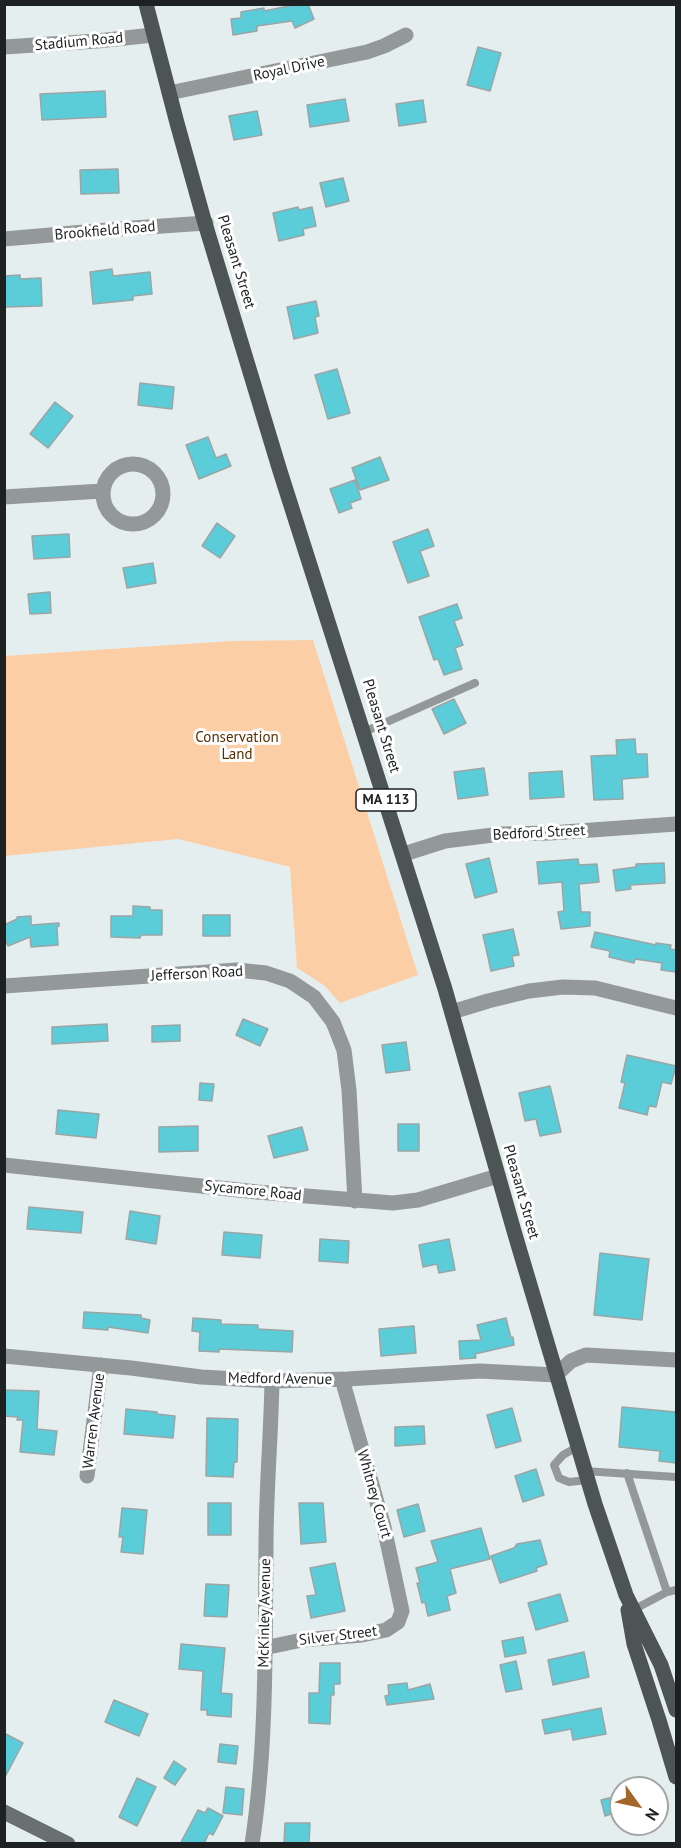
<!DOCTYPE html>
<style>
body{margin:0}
#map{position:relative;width:681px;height:1848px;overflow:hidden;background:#e4eeef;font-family:"PT Sans",sans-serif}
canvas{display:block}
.frame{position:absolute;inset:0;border:6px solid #1d2121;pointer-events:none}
.north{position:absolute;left:609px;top:1776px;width:60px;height:60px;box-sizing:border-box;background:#fff;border:2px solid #a5a6a6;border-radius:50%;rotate:123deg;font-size:16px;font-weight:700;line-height:24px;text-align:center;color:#1d2121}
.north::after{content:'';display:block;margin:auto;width:21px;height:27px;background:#a4672a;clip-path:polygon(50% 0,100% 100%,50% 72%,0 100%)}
</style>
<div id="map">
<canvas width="681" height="1848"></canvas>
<div class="frame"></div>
<div class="north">N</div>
</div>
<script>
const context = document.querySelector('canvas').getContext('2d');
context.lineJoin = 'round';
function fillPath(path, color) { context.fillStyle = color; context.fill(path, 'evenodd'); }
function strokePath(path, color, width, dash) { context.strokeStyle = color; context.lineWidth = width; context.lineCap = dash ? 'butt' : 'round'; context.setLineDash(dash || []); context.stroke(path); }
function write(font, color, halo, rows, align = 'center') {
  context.font = font + ' "PT Sans",sans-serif'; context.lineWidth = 6; context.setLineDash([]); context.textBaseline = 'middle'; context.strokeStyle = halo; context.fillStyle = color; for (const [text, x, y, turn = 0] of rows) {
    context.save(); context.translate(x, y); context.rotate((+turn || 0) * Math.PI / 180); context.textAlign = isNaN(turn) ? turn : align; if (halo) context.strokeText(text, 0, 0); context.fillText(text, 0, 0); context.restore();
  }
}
fillPath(new Path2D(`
 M313,640L418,975L340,1003L325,986L297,968L290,867L178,839L5,856V656L232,641Z`), '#fccea6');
const building = new Path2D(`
 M299,4H308L314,19L295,28L292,21L257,26V31L233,35L231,19L241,18V12L264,8V11Z
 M478,47L501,53L490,91L467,85Z
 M105,91L106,117L42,120L40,94Z
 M345,99L349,121L310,127L307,105Z
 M423,100L426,122L399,126L396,104Z
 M257,111L262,135L234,140L229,116Z
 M118,169L119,193L81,194L80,170Z
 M343,178L349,201L326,207L320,183Z
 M298,207L299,210L312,207L316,226L303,229L304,235L279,241L273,213Z
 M112,269L113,276L150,272L152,294L133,296V300L93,304L90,272Z
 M20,275V279L41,278L42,306L4,307V276Z
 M316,301L319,316L315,317L318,333L294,339L287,307Z
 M337,369L350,413L328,419L315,375Z
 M140,383L174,387L172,409L138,405Z
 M55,402L73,416L48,448L30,434Z
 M208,437L216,458L226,454L231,466L199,479L186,445Z
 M380,457L389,480L360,490L352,468Z
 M355,480L361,499L350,503L352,508L339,513L330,489Z
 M217,523L235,536L220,558L202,546Z
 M428,529L434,546L420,551L429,576L408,583L393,542Z
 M69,534L70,557L34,559L32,536Z
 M153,563L156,583L127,588L123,568Z
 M50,592L51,613L30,614L28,594Z
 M457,604L462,618L454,621L463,645L455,648L462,669L444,675L438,659L434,660L419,617Z
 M454,699L466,723L444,734L432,709Z
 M635,739L636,754H647L648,777L622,779L623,799L594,800L591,756L617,755L616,740Z
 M484,768L488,795L458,799L454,772Z
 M562,771L564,797L530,799L529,773Z
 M489,858L497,892L475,898L466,864Z
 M578,859L579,865L597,864L599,882L579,884L581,912H590V926L561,929L558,912L564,911L562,882L539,884L537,862Z
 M664,863L665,883L630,885L631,889L616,891L613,870L636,867V864Z
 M133,906L150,907V910H162V935H141L140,938L111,937V916H133Z
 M203,915H230V936H203Z
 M31,916V925L59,923V926L57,927L58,945L31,947L30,937L8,946L4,937V925L17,919V917Z
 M513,929L519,955L512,956L514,966L491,971L483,935Z
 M595,932L656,945V943L671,945L670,949L676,950V972L661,970L662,963L635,959L634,963L609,957L610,951L591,947Z
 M243,1019L268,1029L260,1046L236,1035Z
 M107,1024L108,1041L52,1044V1027Z
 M180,1025V1041L152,1042V1026Z
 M406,1042L410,1070L386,1073L382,1045Z
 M627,1055L676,1066L671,1084L662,1082L656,1107L649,1106L647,1115L619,1108L625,1083L621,1082Z
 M200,1083L214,1084L212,1101L199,1100Z
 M550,1086L561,1132L540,1136L536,1119L525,1121L519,1093Z
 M58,1110L99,1114L96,1138L56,1134Z
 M398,1124H419V1151H398Z
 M198,1126V1151L159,1152V1127Z
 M302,1127L308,1150L274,1158L268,1136Z
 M29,1207L83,1212L81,1233L27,1229Z
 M130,1211L160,1216L156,1244L126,1239Z
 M224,1232L262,1235L260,1258L222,1255Z
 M320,1239L349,1241L348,1263L319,1261Z
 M449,1239L455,1270L439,1273L437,1264L423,1267L419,1245Z
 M600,1253L649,1259L642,1320L594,1315Z
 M84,1312L141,1315V1318L150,1320L148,1333L108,1327V1330L83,1328Z
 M193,1318L221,1320V1324L258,1325V1329L293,1331L292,1352L219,1349V1352L199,1351L200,1332L192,1331Z
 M506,1318L511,1338L513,1337L514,1345L475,1354L476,1358L460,1359L459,1341L481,1340L477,1325Z
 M414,1326L416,1353L381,1356L379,1329Z
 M4,1390L39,1391L37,1429L57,1431L54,1455L20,1452L23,1420H17L18,1417L4,1416Z
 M622,1407L676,1412V1463L659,1461L660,1451L619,1447Z
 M512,1408L521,1441L496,1448L487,1415Z
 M126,1409L157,1412V1414L175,1416L173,1438L124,1434Z
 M207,1418L238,1419L237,1462H234L233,1477L206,1476Z
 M424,1426L425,1444L395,1446V1427Z
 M536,1469L544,1495L523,1502L515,1476Z
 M208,1503H231V1535H208Z
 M299,1503H323L326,1542L301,1544Z
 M418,1504L425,1531L404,1537L397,1510Z
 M122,1508L147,1510L143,1554L121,1552L123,1537H119Z
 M481,1528L490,1559L450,1569L456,1593L447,1596L450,1610L428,1616L425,1602L422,1603L417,1583H420L416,1568L438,1562L431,1541Z
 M540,1540L547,1564L536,1568L537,1571L500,1583L491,1556L514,1548L517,1544Z
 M335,1563L345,1611L311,1618L307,1596L316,1595L310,1568Z
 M206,1584L229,1585L227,1617L204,1616Z
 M560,1594L568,1621L536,1630L528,1603Z
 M523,1637L526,1653L505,1657L502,1641Z
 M181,1644L225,1648L221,1693L232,1694L231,1717L207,1715V1710H201L203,1671L179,1669Z
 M584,1652L589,1677L553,1685L548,1660Z
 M516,1661L522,1689L506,1692L500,1665Z
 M320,1663H340V1684H334V1695H331L330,1724L309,1723V1693H319Z
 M407,1683L408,1690L430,1684L434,1699L387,1705L385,1696L389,1695L388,1685Z
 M114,1700L148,1714L139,1736L105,1722Z
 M601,1708L606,1734L573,1740L571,1729L545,1734L542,1720Z
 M4,1733L23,1743L4,1779Z
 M220,1744L238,1746L236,1764L218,1762Z
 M174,1761L186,1769L175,1785L164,1778Z
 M137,1778L156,1787L137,1826L119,1817Z
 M226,1787L244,1789L242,1815L223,1813Z
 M621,1795V1811L605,1816L601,1800Z
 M208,1808L223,1816L213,1835L209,1833L204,1844H180L198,1810L205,1813Z
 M285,1823H310L309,1844H284Z`);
fillPath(building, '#5acdd9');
strokePath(building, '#9ba5a6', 1.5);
strokePath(new Path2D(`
 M364,732L475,683
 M577,1447L563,1455L554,1465L559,1478L569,1482L587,1480
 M584,1471L676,1477
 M627,1473L667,1592L676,1590
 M633,1610L667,1592`), '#939898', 8);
strokePath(new Path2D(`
 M4,47L97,41L153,35
 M169,93L367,52L384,46L406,35
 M4,239L119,229L206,223
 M103 494a30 30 0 1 1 60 0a30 30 0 1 1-60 0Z
 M4,497L102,491
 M404,854L445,841L501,834L550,833L676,824
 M4,986L237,970L266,973L290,981L314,997L333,1022L344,1050L349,1090L355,1201
 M452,1012L488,1001L529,991L563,987L595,988L676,1008
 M4,1165L257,1192L393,1203L418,1200L498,1176
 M4,1356L131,1368L201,1377L274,1381L347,1379L480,1371L556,1375L571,1361L586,1355L676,1360
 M87,1476L101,1365
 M264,1648L302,1640L362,1635L386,1630L398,1622L402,1611L384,1527L342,1379
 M252,1844C267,1746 265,1645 266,1546C266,1491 271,1436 272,1381`), '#939898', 15);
strokePath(new Path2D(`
 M4,1812L68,1844`), '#6a7070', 15);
strokePath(new Path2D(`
 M146,4L177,123L204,220L280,471L445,989L514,1231L595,1504L626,1595L661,1665L676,1710
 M628,1610L634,1644L659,1720L676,1777`), '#4c5454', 15);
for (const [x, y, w] of [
 [386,800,60]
]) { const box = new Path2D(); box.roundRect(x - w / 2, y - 11, w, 22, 4.5); context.fillStyle = '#fff'; context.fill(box); strokePath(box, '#1d2121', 1.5); }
write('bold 14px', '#1d2121', null, [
 ["MA 113",386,800]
]);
write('15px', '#1d2121', '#fff', [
 ["Stadium Road",79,42,-5],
 ["Royal Drive",289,69,-12],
 ["Brookfield Road",105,231,-5],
 ["Pleasant Street",236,262,73],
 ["Pleasant Street",381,726,73],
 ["Bedford Street",539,833,-3],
 ["Jefferson Road",197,974,-3],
 ["Sycamore Road",253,1191,6],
 ["Pleasant Street",521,1192,74],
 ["Medford Avenue",280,1379,1],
 ["Warren Avenue",94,1421,-83],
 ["Whitney Court",374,1494,74],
 ["McKinley Avenue",265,1613,-89],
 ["Silver Street",338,1636,-7]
]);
write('15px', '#572f00', '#fff', [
 ["Conservation",237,738],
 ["Land",237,755]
]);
</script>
